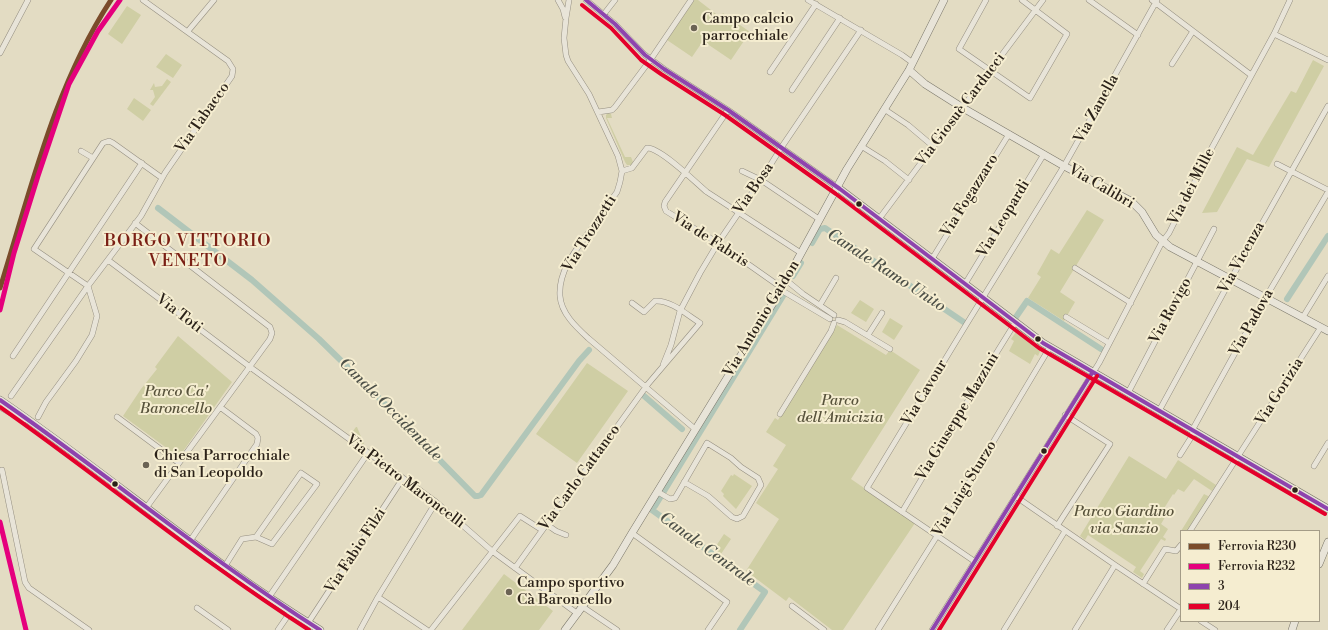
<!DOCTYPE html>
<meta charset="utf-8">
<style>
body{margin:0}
#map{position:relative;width:1328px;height:630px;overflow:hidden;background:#e3dcc3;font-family:"Libre Bodoni",serif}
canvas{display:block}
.legend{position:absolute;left:1180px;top:530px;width:140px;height:92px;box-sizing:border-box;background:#f5edd0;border:1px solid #a49c87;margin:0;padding:5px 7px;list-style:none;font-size:12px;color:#2b2219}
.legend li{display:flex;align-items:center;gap:8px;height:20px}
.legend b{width:20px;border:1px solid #a49c87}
</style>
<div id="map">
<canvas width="1328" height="630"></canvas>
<ul class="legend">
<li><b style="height:5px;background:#7a4b2a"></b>Ferrovia R230</li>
<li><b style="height:5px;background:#e5007d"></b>Ferrovia R232</li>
<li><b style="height:5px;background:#8e44ad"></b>3</li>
<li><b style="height:5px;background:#e4002b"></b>204</li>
</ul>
</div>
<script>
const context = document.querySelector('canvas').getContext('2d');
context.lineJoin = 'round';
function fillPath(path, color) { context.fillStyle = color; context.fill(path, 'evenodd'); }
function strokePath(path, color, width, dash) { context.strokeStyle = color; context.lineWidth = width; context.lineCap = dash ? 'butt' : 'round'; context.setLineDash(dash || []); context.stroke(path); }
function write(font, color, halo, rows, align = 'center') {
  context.font = font + ' "Libre Bodoni",serif'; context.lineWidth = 4; context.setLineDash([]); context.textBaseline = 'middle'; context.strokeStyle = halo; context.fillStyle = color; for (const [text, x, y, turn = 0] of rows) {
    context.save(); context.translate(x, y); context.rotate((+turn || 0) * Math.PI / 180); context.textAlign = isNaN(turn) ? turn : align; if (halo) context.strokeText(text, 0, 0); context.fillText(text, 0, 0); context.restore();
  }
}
fillPath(new Path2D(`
 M694,0H698L720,17L723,13L750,32L731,60L703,41L692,57L667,40Z
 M127,6L141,15L122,44L108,34Z
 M166,54L182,65L173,78L156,67Z
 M1313,60L1324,66L1269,167L1247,159L1217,212L1202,213L1237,147L1253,155L1291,91L1296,93Z
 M167,79L171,82L153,106L150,104L155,97L153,90H150L154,83L155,87L162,86Z
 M134,98L151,110L143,121L127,109Z
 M608,113L611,114L612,118H607L625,157H631L633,162L631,165H627L625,162L606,118V115Z
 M1087,210L1104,220L1060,292L1075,302L1064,321L1028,298L1041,277L1037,274L1051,249L1059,254Z
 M860,300L874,309L866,322L851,313Z
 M890,318L903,326L894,340L882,332Z
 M837,325L886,355L890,350L920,370L851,479L915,523L843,630H832L789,597L786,601L746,571L779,519L756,503L778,469L773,466L786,445L766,432L775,418L778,420Z
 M1016,332L1041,349L1038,356L1035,354L1030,364L1009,351L1014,341L1011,339Z
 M178,336L232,382L179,457L123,416L141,389L157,369L155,367Z
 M587,363L628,391L577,463L536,434Z
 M356,427H357L364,444H362L350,435Z
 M1129,456L1166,479L1178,460L1216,485L1212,491L1194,479L1184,492L1178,489L1174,495L1173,494L1163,510L1167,514L1161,524L1168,529L1163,537L1166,539L1165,541L1161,539L1140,571L1144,574L1142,578L1133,572L1136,567L1088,535L1085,540L1080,536Z
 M734,474L752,486L736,509L723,496L724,494L721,491L731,475L733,476Z
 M1204,494L1210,497L1188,531H1181Z
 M724,534L731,539L721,554L714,549Z
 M504,574L553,611L539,630H462Z`), '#cfcea4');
strokePath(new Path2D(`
 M158,208L252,280L319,339L374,393L475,496H478L481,495L579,361L589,350
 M812,243L820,229L825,228L965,323
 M793,276L801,263
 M1287,299L1328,236
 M1016,317L1027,301L1101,349
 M643,395L682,429
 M655,506L783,296
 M652,510L765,592L740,630`), '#b1c6b8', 6);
const street = new Path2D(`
 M558,0L563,9L565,17
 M569,0L566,18L564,38L566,55L568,61L589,94L618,156L622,171L620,182L617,192C608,204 601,216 592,228C578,247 558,270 560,296C561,313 576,327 588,338L695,429
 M586,0L615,24L645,55L664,69L728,110L837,187
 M808,0L902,55L913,63
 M986,0L959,49L1030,98L1067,34L1022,0
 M1089,0L1138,35
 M1152,0L1251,75
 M604,14L615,0
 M188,31L214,0
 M1274,34L1328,60
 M0,53L28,0
 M1172,64L1193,31
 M770,72L816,4
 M792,90L840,18
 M884,109L908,125L934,147
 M728,110L665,202L664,206L666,211L718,243L782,288
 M598,112L612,110L615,107L651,59L691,0
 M861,146L885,161L909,180
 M81,151L93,158
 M1277,164L1328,190
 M622,171L632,168L647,148C660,147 696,183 707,192L801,253
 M742,171L761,180L819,219
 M879,219L1043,0
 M135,223L270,327L272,333L270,339L146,508
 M932,259L1009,134
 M108,260L250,367L436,502L492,551L578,614
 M1075,268L1131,303
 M786,280L803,294L834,315
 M965,284L1044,154
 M781,290L830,319
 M820,305L836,278
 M1066,317L1109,343
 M1303,317L1328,276
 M838,320L845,322L890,349
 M868,335L882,313
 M13,356L142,163
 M663,365L671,345L680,311L700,273L718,243L761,180L781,148L861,30
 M1128,393L1214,229
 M11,396L88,286L141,216L165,173L232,76L233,69L228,61L143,0
 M0,407L19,418L27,420
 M1159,411L1231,279L1328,106
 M780,414L831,331L834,323
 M38,417L46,402L76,361L92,335L97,316L88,286L34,249L103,143L109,141L113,143L162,178
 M117,417L179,463
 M1180,455L1192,436L1194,427L1266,297L1328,192
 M1314,466L1328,443
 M2,470L25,582L29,588L89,630
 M658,492L670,499L675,498L707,443L731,458L741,467L758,478L761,485L743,516L737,519L732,517L708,496L684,482
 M1015,496L1115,565L1181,609
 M902,512L989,365L1015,323
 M546,524L556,531L566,535
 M1057,526L1110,444L1065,415
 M1190,531L1321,327
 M632,533L727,602L708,630
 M190,541L257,444L258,438L256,434L220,407
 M974,561L867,488L966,325L1064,166L1157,0
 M225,566L242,539L256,537L272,544L317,484L301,473L256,537
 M515,568L648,384L700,323C687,315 671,300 655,301L644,312L632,303
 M1143,584L1165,549L1176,551L1181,545
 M269,597L368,453
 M378,597L427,630
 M792,606L824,630
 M583,607L617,630
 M197,608L228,630
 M1201,621L1215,630
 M308,623L403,478
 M278,630L291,611
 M360,630L378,597L436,502
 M431,630L520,516L542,530
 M878,630L937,536L1050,347
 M932,630L1099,363L1162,242L1169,233L1209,153L1274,34L1290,0
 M1004,630L1065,531
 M1075,630L1115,565
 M1167,630L1181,609`);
const secondary = new Path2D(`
 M909,70L925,84L963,108L1064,166L1131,201L1142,212L1156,235L1170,247L1328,331
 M837,187L1043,343L1328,509
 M0,400C109,474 207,561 320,630
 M1319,564L1328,542
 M565,630L613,565L632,533L781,290L847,169L909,70L944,0
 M1292,630L1295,621`);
strokePath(street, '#948e80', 6);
strokePath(secondary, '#7a7669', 8);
strokePath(street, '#e8e4d8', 5);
strokePath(secondary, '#e8e4d8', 7);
strokePath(new Path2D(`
 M586,0L615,24L645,55L664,69L728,110L840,189L1043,343L1328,509
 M0,400C108,475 209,559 320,630
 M932,630L1092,373`), '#8e44ad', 4);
strokePath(new Path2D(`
 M582,5L611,28L641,60L661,74L725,115L836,194L1039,348L1325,514
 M0,407C104,480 202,562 309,630
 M939,630L1097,376`), '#e4002b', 4);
strokePath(new Path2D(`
 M0,288C31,190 54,87 111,0`), '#7a4b2a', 5);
strokePath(new Path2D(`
 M0,310L14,253L38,176L69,84L98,31L120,0
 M0,522L26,630`), '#e5007d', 5);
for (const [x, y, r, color] of [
 [694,28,4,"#6b6354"],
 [859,204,3.5,"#2b2219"],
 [1038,339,3.5,"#2b2219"],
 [1044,451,3.5,"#2b2219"],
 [146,465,4,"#6b6354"],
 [115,484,3.5,"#2b2219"],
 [1295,490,3.5,"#2b2219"],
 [509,592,4,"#6b6354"]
]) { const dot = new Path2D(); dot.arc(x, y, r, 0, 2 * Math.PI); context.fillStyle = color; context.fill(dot); strokePath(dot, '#f5edd0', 1.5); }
write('15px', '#2b2219', '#f5edd0', [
 ["Campo calcio",702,19],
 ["parrocchiale",702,36],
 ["Chiesa Parrocchiale",154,456],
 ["di San Leopoldo",154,473],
 ["Campo sportivo",517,583],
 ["Cà Baroncello",517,600]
], 'left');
write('15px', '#2b2219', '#f5edd0', [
 ["Via Zanella",1097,109,-61],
 ["Via Giosuè Carducci",961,110,-53],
 ["Via Tabacco",203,118,-55],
 ["Via Calibri",1101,187,30],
 ["Via dei Mille",1192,187,-63],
 ["Via Bosa",754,189,-56],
 ["Via Fogazzaro",970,196,-58],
 ["Via Leopardi",1004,219,-59],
 ["Via Trozzetti",590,234,-58],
 ["Via de Fabris",710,240,33],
 ["Via Vicenza",1242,258,-61],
 ["Via Rovigo",1171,311,-62],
 ["Via Toti",179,314,37],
 ["Via Antonio Gaidon",762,319,-59],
 ["Via Padova",1252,323,-61],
 ["Via Gorizia",1280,392,-58],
 ["Via Cavour",925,393,-59],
 ["Via Giuseppe Mazzini",958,417,-59],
 ["Via Carlo Cattaneo",580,478,-54],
 ["Via Pietro Maroncelli",405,482,37],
 ["Via Luigi Sturzo",965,489,-59],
 ["Via Fabio Filzi",356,551,-57]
]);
write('italic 15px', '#57523b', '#f5edd0', [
 ["Parco Ca'",176,392],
 ["Baroncello",176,409],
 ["Parco",840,401],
 ["dell'Amicizia",840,418],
 ["Parco Giardino",1124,512],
 ["via Sanzio",1124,529]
]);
write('italic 16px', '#4d5048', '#f5edd0', [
 ["Canale Ramo Unito",886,271,33],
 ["Canale Occidentale",390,410,45],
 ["Canale Centrale",707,550,36]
]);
context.letterSpacing = '1px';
write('17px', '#7a1f14', '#f5edd0', [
 ["BORGO VITTORIO",188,242],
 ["VENETO",188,262]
]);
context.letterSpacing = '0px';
</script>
